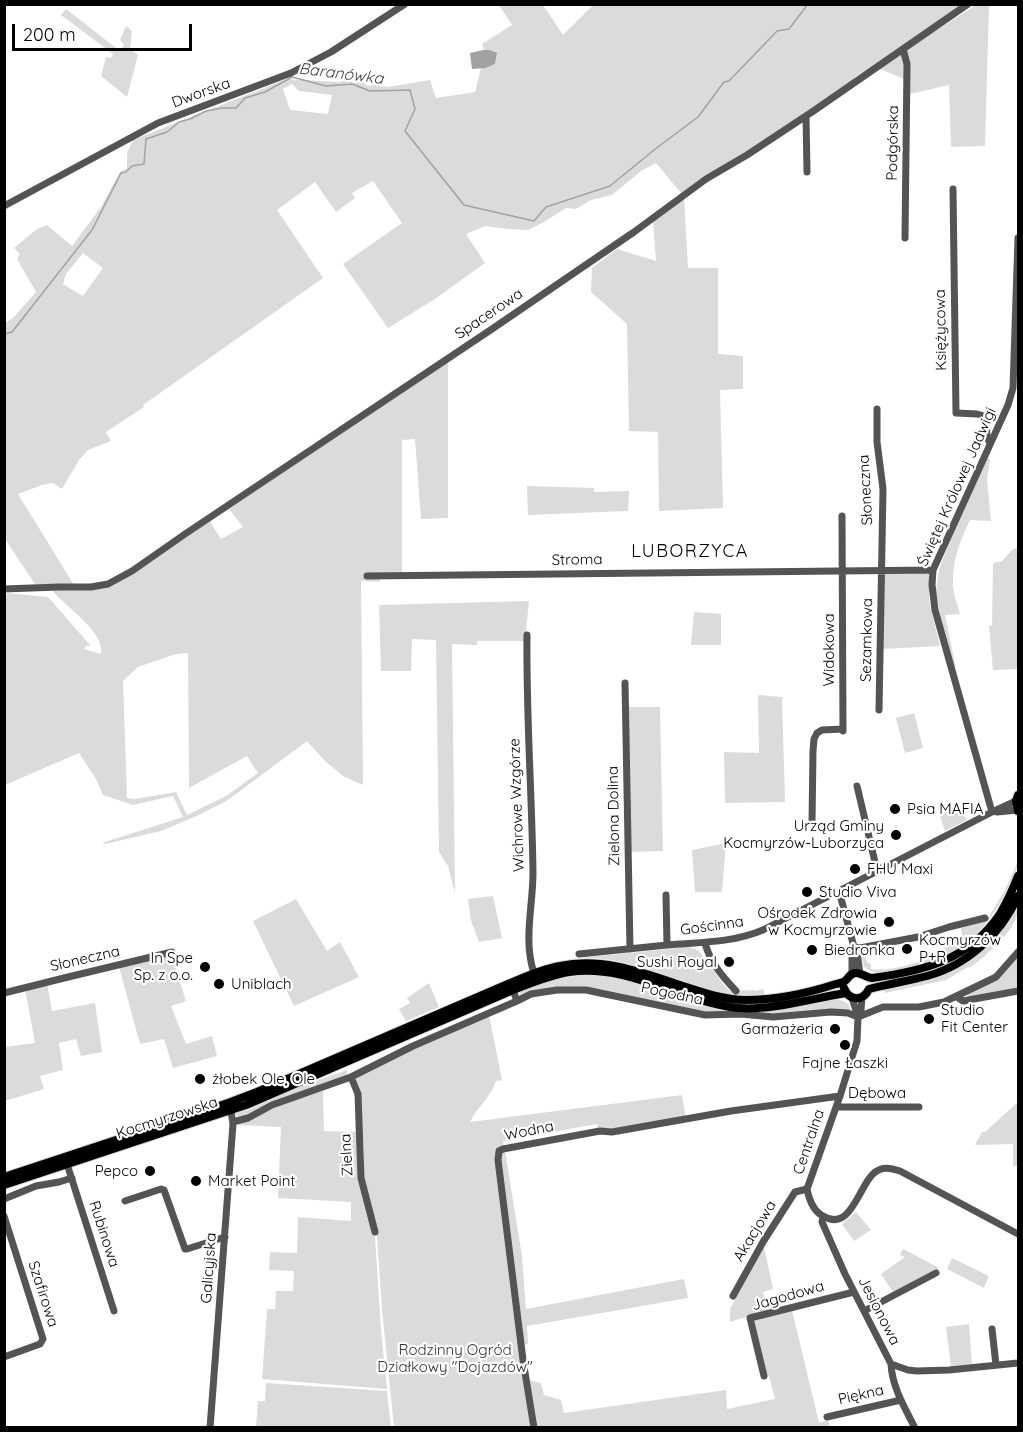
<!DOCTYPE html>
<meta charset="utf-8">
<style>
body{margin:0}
#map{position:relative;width:1023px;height:1432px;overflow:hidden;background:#fff;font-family:Quicksand,sans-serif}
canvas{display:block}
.frame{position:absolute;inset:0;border:6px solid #000;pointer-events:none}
.scale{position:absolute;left:12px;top:24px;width:180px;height:27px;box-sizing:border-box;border:3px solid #000;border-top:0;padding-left:8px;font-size:18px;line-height:21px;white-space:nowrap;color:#000;-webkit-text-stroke:4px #fff;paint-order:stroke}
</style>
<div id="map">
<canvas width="1023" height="1432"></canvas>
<div class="frame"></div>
<div class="scale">200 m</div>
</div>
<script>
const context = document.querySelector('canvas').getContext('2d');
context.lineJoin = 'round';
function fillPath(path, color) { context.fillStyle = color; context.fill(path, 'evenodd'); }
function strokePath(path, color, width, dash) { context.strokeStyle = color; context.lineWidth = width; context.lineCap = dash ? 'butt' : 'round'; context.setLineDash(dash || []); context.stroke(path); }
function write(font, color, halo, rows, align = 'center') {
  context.font = font + ' Quicksand,sans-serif'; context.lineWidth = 4.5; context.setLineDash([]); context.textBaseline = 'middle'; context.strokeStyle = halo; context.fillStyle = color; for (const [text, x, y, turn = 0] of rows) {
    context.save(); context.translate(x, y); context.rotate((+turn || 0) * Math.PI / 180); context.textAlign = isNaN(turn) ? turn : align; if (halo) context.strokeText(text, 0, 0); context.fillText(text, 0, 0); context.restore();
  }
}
fillPath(new Path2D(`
 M499,5H543L563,35L592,6L591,5H966L880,62L855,77L852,81L780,131L730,163L704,176L681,193L656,163L641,171L612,195L591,200L576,209L566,208L544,222L528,230L508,229L485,226L466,234L485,263L435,299L388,328L343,264L402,223L373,181L352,193L355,198L336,212L315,182L277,210L323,278L143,405L144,407L106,432L111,441L88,450L79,460L62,489L53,483L42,485L18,494L74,585L35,584L5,539V323L13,318L36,292L17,259L20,254L14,248L37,229L47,225L72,246L101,207L120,172L127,168V153L133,140L287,79L340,82L350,79L353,83L363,80L367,86L374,85L388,87L430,80L436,98L475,92L481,68H486L495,64L497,54L490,50H484L482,44L512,25ZM292,84L299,91L332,95L328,114L290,110L283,89ZM83,253L103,268L83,296L63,284L66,274Z
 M976,5H989L985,146L951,147L949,85L910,94L904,93V79L878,68Z
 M66,9L120,51L124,45L120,40L126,26L132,31L130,49L138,55L127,97L101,76L106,57L111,58L113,54L61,15Z
 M684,197L688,268H718V354L743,356V389L720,390L723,508L659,511L658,432L629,431L627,324L591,292L592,268L617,249L656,261L653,221Z
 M448,361V518L421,519L415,439L402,440V577H380V582L361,581L363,785L343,776L325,761L307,741L228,800L199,815L161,831L105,844L102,843L183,817L173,796L133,805L103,795L96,779L79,753L5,785L4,598H6L7,593L48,597L90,645L85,647L84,649L101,654C105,631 65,607 52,590L107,587L209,520L221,539L243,527L229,509ZM188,653L189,788L247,756L258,773L226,796L187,815L176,792L135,799L127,798L123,681L138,667L176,654Z
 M987,459H990L987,479L991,521L970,520C960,541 952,561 953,585C953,595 958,605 960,614L945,615L956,668L953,665L940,615L936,591L939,569L958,522Z
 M527,486L594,488V492L629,491L628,511L528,515Z
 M1018,548V669L993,670L989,625L992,626L993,563L1002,561L1013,549Z
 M929,572V601L940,646L882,649L884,573Z
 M529,601L525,641H477V645L452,644L455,893L448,866L439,852L436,640L412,639L411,671H381L379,605Z
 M694,612L721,614V645H691Z
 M758,695L782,697L785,802L725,803L724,752L759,753Z
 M627,707H660L663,851L628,852Z
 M914,713L923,748L905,753L896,718Z
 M958,806L967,820L945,831L940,816Z
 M726,843L722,892H695L692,850Z
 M1018,861V865C1002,904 981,942 940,959C927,964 913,966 899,969C887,971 874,976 864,967L861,954H865L867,962L871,964V969C890,972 919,962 937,956L936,951L959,943L962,936L961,928L985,920L988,918L1005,890Z
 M493,896L502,938L479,942L471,921L468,899Z
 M296,899L327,951L340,942L359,977L294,1006L253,921Z
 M1018,909C1018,929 985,957 969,968L968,967L946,980L885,993L884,989L944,975L966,964L989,946Z
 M688,947L695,949L699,951L727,989L730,991L754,990L755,991L763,989L765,995C714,1000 669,974 620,962C607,958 593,958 579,958Z
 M171,954L186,1001L171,1006L186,1044L212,1036L217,1056L173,1068L164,1039L140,1044L119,967Z
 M1018,956V989L969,997L966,994L996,978Z
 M598,975L618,978L724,1010L760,1012L834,999C844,1000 850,1002 851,1013L773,1016L705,1014L587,989L521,997L518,991C548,981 566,975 598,975Z
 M47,983L52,1011L95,1003L102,1052L81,1056L76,1039L59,1043L63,1070L40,1076L44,1089L5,1101L4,1047L35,1043L25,989Z
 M429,983L439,1007L406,1021L399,1009L410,1003L407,998Z
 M489,1015L502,1080L496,1081C491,1097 477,1107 470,1122L682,1095L686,1118L599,1133L597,1124L503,1141L504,1148L495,1150L502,1208L532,1427H394L382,1310L377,1235L364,1178V1152L360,1095L355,1079L377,1068L413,1047Z
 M347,1070V1077C311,1089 274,1100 241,1118L238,1117L236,1115L237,1112L307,1084Z
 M323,1091L324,1131L358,1132L365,1201L375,1237L381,1330L387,1389L262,1379L267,1309H275L276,1291H293L294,1271L269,1270L270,1252L297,1253L298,1217L351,1221V1202L278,1198L281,1127L239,1125L248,1121L272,1107Z
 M1018,1102V1166H1013V1144L975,1145L982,1132H985Z
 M505,1151L522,1256L526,1309L684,1279L688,1298L527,1326L528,1344L523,1345L500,1154Z
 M856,1212L871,1230L854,1241L842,1224Z
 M764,1247L773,1289L763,1292L768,1310L730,1322V1309Z
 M903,1249L939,1268L893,1292L881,1274L905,1257L900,1255Z
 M952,1258L989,1276L984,1288L947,1269Z
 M792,1310L819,1423L828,1420L830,1427H535L528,1380L541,1383L544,1395L561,1400L564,1413L726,1390L727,1409L775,1399L769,1376L766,1377L753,1320Z
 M969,1324L972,1364L951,1366L946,1327Z
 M266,1383L387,1391L391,1427H256L258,1401H265Z`), '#dbdbdb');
fillPath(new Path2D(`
 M484,50H490L497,53L495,64L486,68L472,69L470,53Z`), '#a2a2a2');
strokePath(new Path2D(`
 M4,334L12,332L92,230L121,173L126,172L132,166L144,164L146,139L167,132L179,122L190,119L206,111L222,108H236L245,98L265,92L292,77L326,86L352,84L370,91L410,90L415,109L405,131L464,205L534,221L546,207L610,186L654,150L698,117L724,82L729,81L777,31L789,29L808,4`), '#a2a2a2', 1.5);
const major = new Path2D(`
 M1018,795L1016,801L1018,811
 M844,988C849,1001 863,1002 869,989C888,984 908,981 927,976C968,965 1001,934 1018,896
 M4,1177L228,1103L257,1092L508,984C525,977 542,969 560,966C601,957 641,972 680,985C702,992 723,1000 746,1000C776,1000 808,993 836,984C837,984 844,982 845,981C849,978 849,974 855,973C862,972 865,978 872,978C924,971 969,960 1000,914C1007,902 1013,889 1018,876
 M4,1185L246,1105L513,990C531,983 550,975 569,972C628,963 681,1002 738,1008C771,1011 813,998 846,993`);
strokePath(major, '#dbdbdb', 10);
strokePath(new Path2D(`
 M903,49L907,64L905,238
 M806,116L807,172
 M953,189L956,413L977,414L984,416L986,420L987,438L990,443
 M4,206L158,123L291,73L331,52L405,4
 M877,409V442L883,489L879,710
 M842,516L843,731
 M367,576L933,570
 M4,589L59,587H91L108,584L132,571L185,534L492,329L634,232L706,179L747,155L812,112L968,4
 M527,635C526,715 532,794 533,873C533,906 523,941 534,973
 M625,683L630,949
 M857,786L875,862L880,870
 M992,812L935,610L932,585L933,570L1008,405L1013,388L1018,238
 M997,812L1018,810
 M812,823L813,751L814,739L817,733L822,730L843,729
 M839,891L854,947L857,952L860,974
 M666,895L667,945
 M705,943C710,962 722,976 736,991
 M854,947L860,948L918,937L949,927L985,918
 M579,954C608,951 638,948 667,945C700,942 732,943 763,930L992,812L1016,801
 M852,974V951L854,947
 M513,990L517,1001L531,994L557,990H586L705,1015L741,1014L773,1017L831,1012L848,1013L858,1017
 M4,993L64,978L172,952
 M862,997L861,1010L858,1017L857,1041L840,1096L807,1189C809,1199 813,1211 823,1216C851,1233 859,1185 874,1173C882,1166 891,1168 900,1171L1018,1234
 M957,997L963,1001L1018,991
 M852,998L858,1017
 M858,1017L883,1007H919L944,1002L996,977L1018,952
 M351,1077L358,1094L361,1178L375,1232
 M836,1107H919
 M233,1122L248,1118L272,1105L351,1077L413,1046L517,1001
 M67,1164L114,1311
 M4,1199L36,1186L59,1182L72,1178
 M125,1201L161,1189L164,1190L185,1249H187L225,1237
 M4,1216L43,1339L40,1344L4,1357
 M823,1216L822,1222L845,1274L891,1364L908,1370L917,1371L949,1370L1018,1363
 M733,1296L763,1242L795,1192L807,1189
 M864,1311L936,1273
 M992,1329L996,1365
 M891,1364C892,1387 905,1408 915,1428
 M764,1376L750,1318L854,1292
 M827,1417L901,1400
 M210,1428L233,1124L231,1111
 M534,1428L523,1360L498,1160L499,1151L503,1149L600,1131L612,1132L731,1111L840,1096`), '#545454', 7);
strokePath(major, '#000', 8);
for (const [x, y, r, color] of [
 [895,809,6,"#000"],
 [896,835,6,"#000"],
 [855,869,6,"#000"],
 [807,892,6,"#000"],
 [889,922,6,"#000"],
 [907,949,6,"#000"],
 [812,950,6,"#000"],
 [729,962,6,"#000"],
 [205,967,6,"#000"],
 [219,984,6,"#000"],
 [929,1019,6,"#000"],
 [835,1029,6,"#000"],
 [845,1045,6,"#000"],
 [200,1079,6,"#000"],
 [150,1171,6,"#000"],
 [196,1181,6,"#000"]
]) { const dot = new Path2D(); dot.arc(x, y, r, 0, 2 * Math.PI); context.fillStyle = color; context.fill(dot); strokePath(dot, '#fff', 2); }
write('15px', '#000', '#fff', [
 ["Dworska",201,93,-20],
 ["Podgórska",893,143,-89],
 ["Spacerowa",489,314,-34],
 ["Księżycowa",941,330,-91],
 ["Świętej Królowej Jadwigi",957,487,-66],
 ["Słoneczna",866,490,-93],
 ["Stroma",577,560,-1],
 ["Sezamkowa",867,640,-89],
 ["Widokowa",829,650,-90],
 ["Wichrowe Wzgórze",517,805,-92],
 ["Zielona Dolina",614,816,-91],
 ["Gościnna",712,926,-8],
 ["Słoneczna",85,959,-13],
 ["Pogodna",672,994,12],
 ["Dębowa",877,1093],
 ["Kocmyrzowska",167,1118,-18],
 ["Wodna",529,1131,-11],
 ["Centralna",809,1142,-71],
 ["Zielna",347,1155,-93],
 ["Akacjowa",755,1231,-59],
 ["Rubinowa",104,1234,72],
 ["Galicyjska",209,1268,-86],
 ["Szafirowa",43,1294,72],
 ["Jagodowa",788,1296,-16],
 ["Jesionowa",879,1311,63],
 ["Piękna",861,1395,-13]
]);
write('15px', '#000', '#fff', [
 ["Psia MAFIA",907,809],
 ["Urząd Gminy",884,826,"right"],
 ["Kocmyrzów-Luborzyca",884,843,"right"],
 ["FHU Maxi",867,869],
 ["Studio Viva",819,892],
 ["Ośrodek Zdrowia",877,913,"right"],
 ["w Kocmyrzowie",877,930,"right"],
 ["Kocmyrzów",919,940],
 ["P+R",919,957],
 ["Biedronka",824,950],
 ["In Spe",193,958,"right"],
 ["Sp. z o.o.",193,975,"right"],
 ["Sushi Royal",717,962,"right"],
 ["Uniblach",231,984],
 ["Studio",941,1010],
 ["Fit Center",941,1027],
 ["Garmażeria",823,1029,"right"],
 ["Fajne Łaszki",845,1063,"center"],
 ["żłobek Ole, Ole",212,1079],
 ["Pepco",138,1171,"right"],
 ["Market Point",208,1181]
], 'left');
write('15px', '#323232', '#fff', [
 ["Rodzinny Ogród",455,1350],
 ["Działkowy \"Dojazdów\"",455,1367]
]);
write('italic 16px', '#434343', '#fff', [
 ["Baranówka",341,74,7]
]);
context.letterSpacing = '1.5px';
write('18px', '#000', '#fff', [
 ["LUBORZYCA",690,552]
]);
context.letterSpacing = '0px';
</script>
